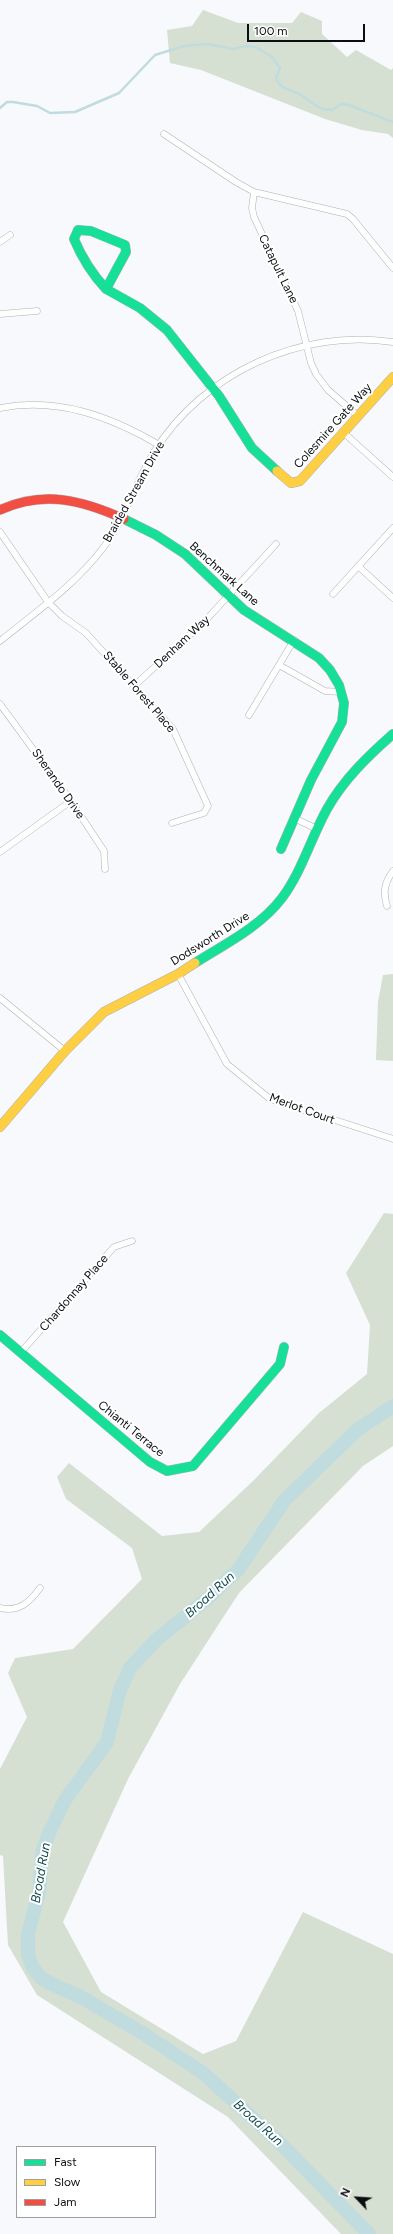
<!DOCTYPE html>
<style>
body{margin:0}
#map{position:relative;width:393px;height:2234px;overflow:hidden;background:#f7f9fc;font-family:Figtree,sans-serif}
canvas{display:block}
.legend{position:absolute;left:16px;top:2146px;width:140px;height:72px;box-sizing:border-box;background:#fff;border:1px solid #9d9fa0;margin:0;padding:5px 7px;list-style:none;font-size:12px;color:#0b0e11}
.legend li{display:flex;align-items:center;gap:8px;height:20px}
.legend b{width:20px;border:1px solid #9d9fa0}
.north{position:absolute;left:337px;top:2178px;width:40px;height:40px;-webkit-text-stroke:3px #fff;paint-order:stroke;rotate:295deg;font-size:11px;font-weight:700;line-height:16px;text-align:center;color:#0b0e11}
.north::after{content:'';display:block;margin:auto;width:14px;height:18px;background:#0b0e11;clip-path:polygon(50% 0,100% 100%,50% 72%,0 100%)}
.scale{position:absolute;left:247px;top:24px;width:118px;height:18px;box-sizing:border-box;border:2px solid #0b0e11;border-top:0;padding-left:5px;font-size:12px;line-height:14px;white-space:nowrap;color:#0b0e11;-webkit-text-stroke:3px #fff;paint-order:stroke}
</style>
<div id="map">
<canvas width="393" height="2234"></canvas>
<ul class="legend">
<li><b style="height:5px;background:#16e098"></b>Fast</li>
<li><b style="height:5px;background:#ffcf43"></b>Slow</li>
<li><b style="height:5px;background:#f24e42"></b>Jam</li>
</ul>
<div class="north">N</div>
<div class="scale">100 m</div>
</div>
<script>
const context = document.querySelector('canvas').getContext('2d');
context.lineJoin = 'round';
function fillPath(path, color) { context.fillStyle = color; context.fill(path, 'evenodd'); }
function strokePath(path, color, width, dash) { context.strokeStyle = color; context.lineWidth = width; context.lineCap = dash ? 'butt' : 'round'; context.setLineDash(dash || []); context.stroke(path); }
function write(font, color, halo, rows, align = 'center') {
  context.font = font + ' Figtree,sans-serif'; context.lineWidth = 4; context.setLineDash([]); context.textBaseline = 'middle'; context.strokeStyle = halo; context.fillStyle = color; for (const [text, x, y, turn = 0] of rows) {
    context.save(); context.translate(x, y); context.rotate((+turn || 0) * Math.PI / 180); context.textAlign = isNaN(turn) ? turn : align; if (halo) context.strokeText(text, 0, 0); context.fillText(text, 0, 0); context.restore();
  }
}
fillPath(new Path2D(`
 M203,10L238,23H292L301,12L322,21V34L347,57L356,50L391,70L393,68V138L388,134L362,130L325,119L201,70L170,63L167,30L192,26Z
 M393,974V1061L376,1060L378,1002L383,975Z
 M384,1213L393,1214V1446L363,1466L239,1593L180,1684L128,1779L63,1922L101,1992L203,2054L236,2041L303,1912L393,1954V2234H341L228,2117L37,1995L8,1945L3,1856L0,1855V1769L27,1717L8,1673L15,1658L73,1649L142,1579L132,1548L66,1499L57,1477L69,1463L162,1536L199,1532L252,1482L319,1413L367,1374L370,1325L346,1273Z`), '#d5e0d2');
strokePath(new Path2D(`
 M0,108L7,102H13L37,106L50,113L75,112L119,93L155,55L184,46L208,44L233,49L247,46L255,47L271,56L280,68L276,78C281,91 291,89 301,95C312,102 318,110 332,110L341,104L349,105L393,122`), '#c0dcdf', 2.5);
strokePath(new Path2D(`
 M369,2234L279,2142L203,2073L144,2034L81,1997L56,1986L41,1978L32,1966L28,1954V1934L39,1892L43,1850L49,1833L65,1800L107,1742L120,1690L130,1668L157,1639L206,1600L238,1570L284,1501L357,1430L393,1406`), '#c0dcdf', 14);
const street = new Path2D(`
 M164,134L236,182L254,192L347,214L353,219L393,268
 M254,192L252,208L254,217L298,311L311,363L316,374L328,390L358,416
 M0,242L10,235
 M0,314L37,311
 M0,408C57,397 110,416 159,445
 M344,433L393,477
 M0,532L48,602L62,616L86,633L173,729L208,806L204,813L172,823
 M358,566L393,598
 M333,594L393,528
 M0,641C36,612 75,585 103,548C125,519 135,483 154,452C203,373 301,328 393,342
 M279,665L325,691L341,692
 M134,686L205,621L276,544
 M0,704L71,801L104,851L105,869
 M249,715L294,640
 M294,818L317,829
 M0,852L71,801
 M387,906C383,893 384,883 393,871
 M178,974L227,1064L270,1099L393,1139
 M0,998L65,1051
 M21,1352L114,1247L132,1241
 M0,1608C19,1612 29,1603 40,1588`);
const fast = new Path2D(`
 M106,289C92,274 82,258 74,239L78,230L91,231L125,245L126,252L106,289L140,308L167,330L219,396L252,448L277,471
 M124,519L156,535L185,554L244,610L319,658L330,670L339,685L344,703L342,722L311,780L281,849
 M195,963C225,944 260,927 282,898C302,871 311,838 327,809C344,779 368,756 393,734
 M0,1335L150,1462L167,1471L193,1466L280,1364L284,1347`);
const slow = new Path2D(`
 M277,471L291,483L300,481L393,377
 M0,1127L65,1051L104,1012L178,974L195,963`);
const jam = new Path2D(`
 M0,510C44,490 82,500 124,519`);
strokePath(street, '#aeb1b4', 7);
strokePath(fast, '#aeb1b4', 10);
strokePath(slow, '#aeb1b4', 10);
strokePath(jam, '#aeb1b4', 10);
strokePath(street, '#fefeff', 6);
strokePath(fast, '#16e098', 9);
strokePath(slow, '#ffcf43', 9);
strokePath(jam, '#f24e42', 9);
write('12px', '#0b0e11', '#fff', [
 ["Catapult Lane",278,269,64],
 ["Colesmire Gate Way",333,426,-48],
 ["Braided Stream Drive",134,492,-61],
 ["Benchmark Lane",224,574,42],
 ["Denham Way",182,642,-43],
 ["Stable Forest Place",139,692,49],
 ["Sherando Drive",58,784,55],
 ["Dodsworth Drive",210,939,-32],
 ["Merlot Court",302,1109,20],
 ["Chardonnay Place",74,1293,-49],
 ["Chianti Terrace",131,1429,39]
]);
write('italic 13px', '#114b50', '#fff', [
 ["Broad Run",210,1595,-42],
 ["Broad Run",41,1873,-80],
 ["Broad Run",258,2123,42]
]);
</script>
